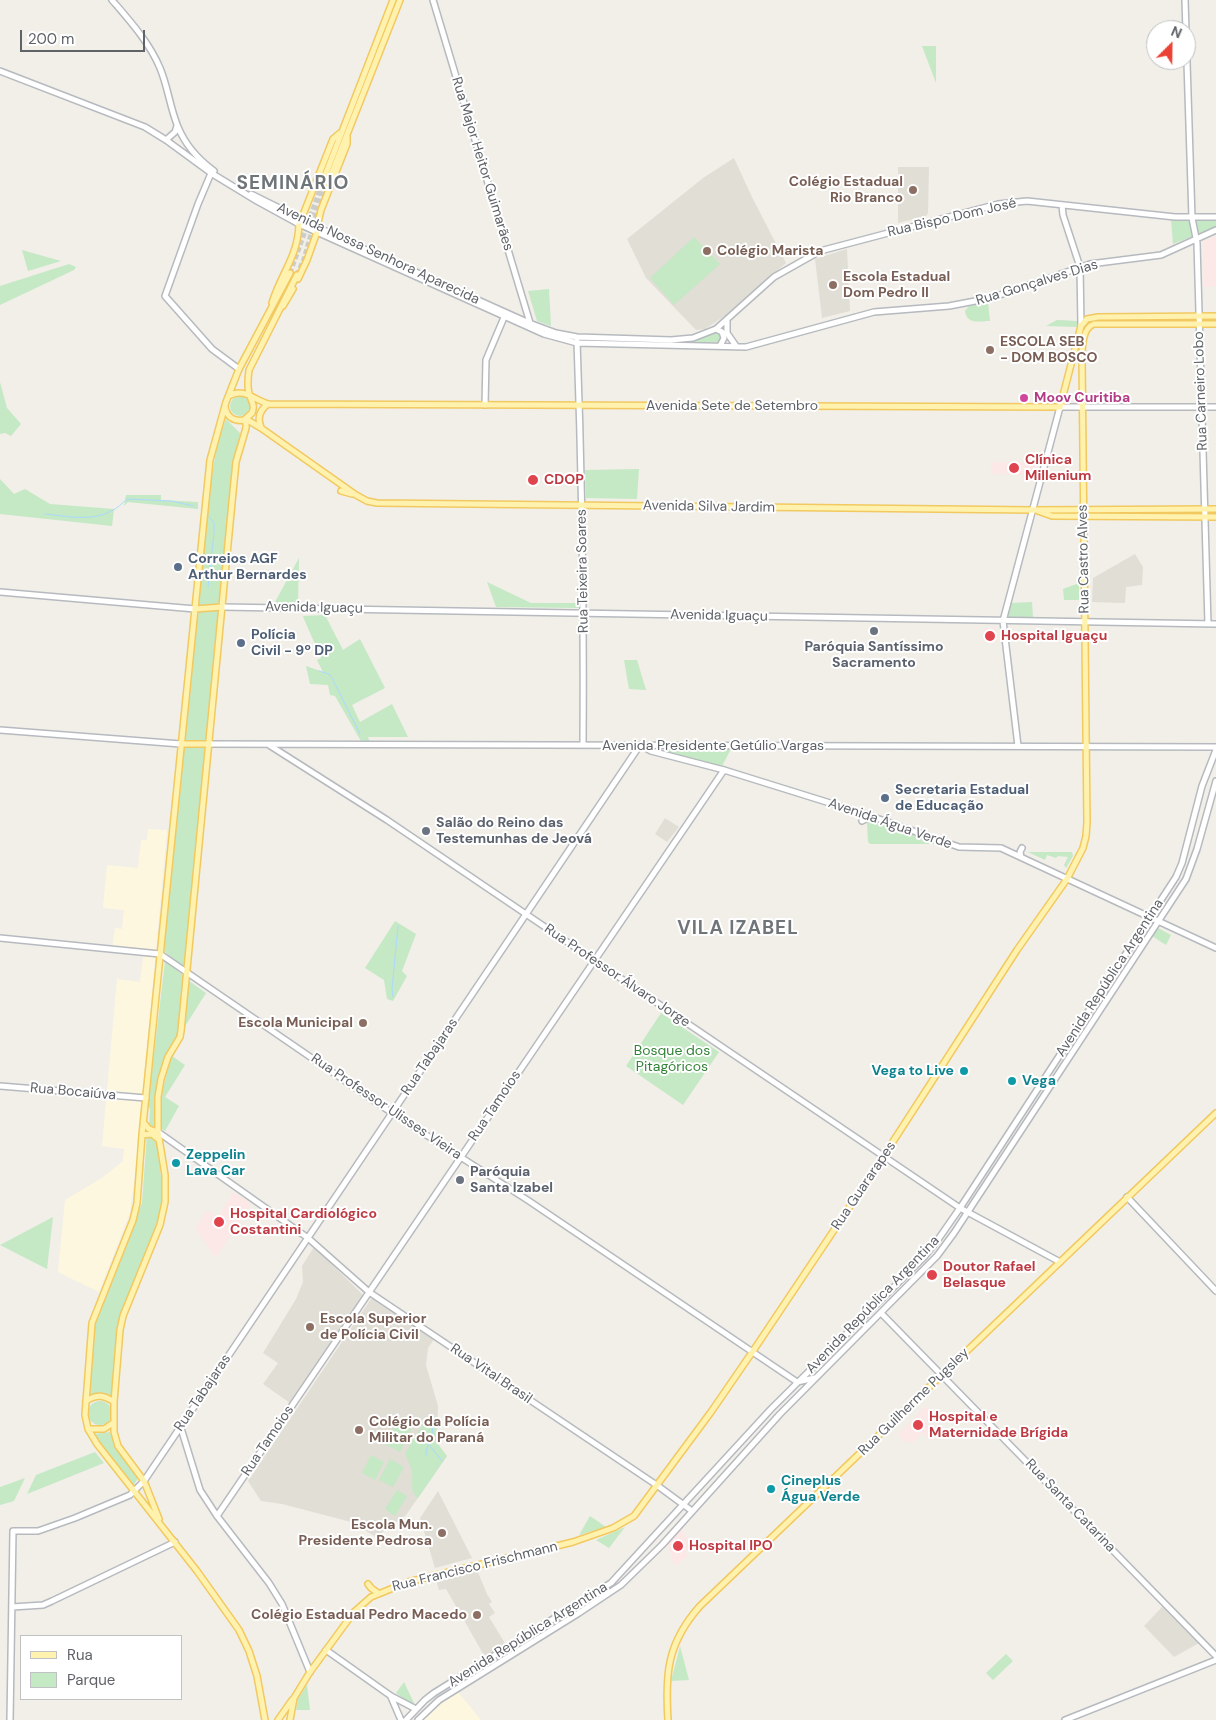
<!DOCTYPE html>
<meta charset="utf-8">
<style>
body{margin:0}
#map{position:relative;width:1216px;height:1720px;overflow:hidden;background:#f1efe8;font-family:"DM Sans",sans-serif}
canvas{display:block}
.legend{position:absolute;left:20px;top:1635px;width:162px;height:65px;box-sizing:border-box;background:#fff;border:1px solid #bfc1c3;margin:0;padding:6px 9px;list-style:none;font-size:15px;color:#5f6368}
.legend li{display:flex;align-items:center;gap:10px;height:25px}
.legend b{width:25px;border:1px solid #bfc1c3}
.north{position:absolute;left:1146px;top:20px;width:50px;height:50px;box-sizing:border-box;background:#fff;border:1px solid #bfc1c3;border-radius:50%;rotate:23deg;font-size:14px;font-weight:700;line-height:20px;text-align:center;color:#5f6368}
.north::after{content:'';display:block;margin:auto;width:18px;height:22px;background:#ea4335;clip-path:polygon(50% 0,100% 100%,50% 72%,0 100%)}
.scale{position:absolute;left:20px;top:30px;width:125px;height:22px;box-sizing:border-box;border:2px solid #5f6368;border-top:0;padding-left:6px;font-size:15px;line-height:18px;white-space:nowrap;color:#5f6368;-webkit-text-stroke:4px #fff;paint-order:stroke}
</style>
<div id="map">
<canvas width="1216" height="1720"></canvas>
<ul class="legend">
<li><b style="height:6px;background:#fff2af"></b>Rua</li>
<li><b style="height:14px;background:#c5e8c5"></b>Parque</li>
</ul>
<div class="north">N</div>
<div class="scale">200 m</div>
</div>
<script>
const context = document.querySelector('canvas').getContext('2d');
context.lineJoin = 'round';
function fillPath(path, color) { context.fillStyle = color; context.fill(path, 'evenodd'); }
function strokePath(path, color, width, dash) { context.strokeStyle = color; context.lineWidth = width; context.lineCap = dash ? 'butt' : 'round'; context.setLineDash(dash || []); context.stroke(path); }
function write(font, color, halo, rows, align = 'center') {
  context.font = font + ' "DM Sans",sans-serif'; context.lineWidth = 4; context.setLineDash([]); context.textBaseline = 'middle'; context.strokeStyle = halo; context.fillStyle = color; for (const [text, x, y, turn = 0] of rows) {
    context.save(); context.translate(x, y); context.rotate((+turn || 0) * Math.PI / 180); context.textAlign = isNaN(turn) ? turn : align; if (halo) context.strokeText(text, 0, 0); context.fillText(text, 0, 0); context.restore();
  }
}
fillPath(new Path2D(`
 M148,829L167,830L137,1156L130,1213L99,1292L58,1272L65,1200L102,1178L123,1161L124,1149L102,1146L117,979L140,982L144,951L112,948L115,928L122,929L124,910L103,908L107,865L138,868L141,840H147Z
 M458,1692L481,1720H422L437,1706Z`), '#fef7e0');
fillPath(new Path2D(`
 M734,158L752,197L786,263L726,315L705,329L696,330L646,278L627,239L703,178Z
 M898,167H929L928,213L926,216L898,223Z
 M847,249L850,311L822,318L815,259Z
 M1135,554L1143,567L1142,585L1126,587L1125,603L1092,602L1093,578Z
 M665,818L679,827L667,842L655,834Z
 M314,1247L363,1295L290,1403L263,1384L278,1363L263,1353L296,1299L303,1282L302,1266Z
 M373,1296L435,1338L428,1348L426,1365L438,1406L437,1443L447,1456L406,1515L376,1537L351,1522L282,1504L261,1501L248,1481Z
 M438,1491L472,1558L435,1568L420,1518Z
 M477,1570L487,1594L492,1602L489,1604L495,1613L489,1617L506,1645L485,1657L446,1589L439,1590L436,1580Z
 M1163,1606L1201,1642L1174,1657L1144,1626Z`), '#e1ded6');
fillPath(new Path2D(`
 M1216,235V286L1204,287L1203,242Z
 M991,462H1038L1035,475L991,474Z
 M994,627L996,628L997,642H983V628L991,629Z
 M233,1192L249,1202L250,1205L216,1258L195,1228L207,1210L218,1217Z
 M926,1406L935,1415L927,1424L930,1426L932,1423L940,1431L931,1441L922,1433L912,1443L909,1441L907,1443L898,1435Z
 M679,1526L692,1545L686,1551L687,1557L674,1566L669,1548L666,1547L665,1544Z`), '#fce8e6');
fillPath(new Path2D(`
 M922,46H936V83Z
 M1171,220H1216V227L1173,244Z
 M694,237L720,264L674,305L650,278Z
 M22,250L61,261L28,271Z
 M69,264L76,267L74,270L0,305V286Z
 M549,289L551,326L537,321L528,291Z
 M988,303L990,321C979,321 967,325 965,311L969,306Z
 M1057,320L1077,321V327L1046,326Z
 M717,332L722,335L719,342H687Z
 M0,382L7,408L21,424L11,436L5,433L0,434Z
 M230 406a10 10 0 1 1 20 0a10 10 0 1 1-20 0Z
 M226,419L240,433V435L234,461L222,607L186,970L164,951L173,842L210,489L217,444Z
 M639,469L637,499L586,498L585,470Z
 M0,479L14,494L25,489L50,504L114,509L112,526L0,514Z
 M126,495H161V500L198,502V509L128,502L124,506Z
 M299,558L298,603L274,604Z
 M487,582L531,603H578L579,608L496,607Z
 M1079,583V600H1064L1063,589Z
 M1032,602L1033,617H1007L1010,603Z
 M325,615L343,650L360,639L385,688L352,705L360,722L392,704L408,737H368L370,743H362L335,696L330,695L328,685L310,684L306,666L323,672L317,660L321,658L304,619L303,616Z
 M624,660H637L646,690L629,689Z
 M729,747L731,749L722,766L664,751V749Z
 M871,819L938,844H870L868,842L867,821Z
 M1028,852H1072L1073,856L1066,868L1064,865L1068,857L1058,856L1056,858L1047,855L1045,860Z
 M395,921L416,934L402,971L407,976L393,1001L387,999L384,980L365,968Z
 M1158,928L1171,935L1166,945L1152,936Z
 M165,961L184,976L177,1037L167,1056L157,1088L154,1113L155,1128L149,1126L150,1109L148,1106Z
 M189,981L206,993L184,1028Z
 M661,1013L719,1052L683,1105L626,1066Z
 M172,1056L185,1065L165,1097L179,1106L165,1131L162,1129C160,1098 163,1085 172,1056Z
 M147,1134L156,1138L163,1192L159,1216L144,1263L119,1323L111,1398C103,1394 98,1393 89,1397L94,1326L97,1314L142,1203Z
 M53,1217L47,1269L0,1245Z
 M88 1413a12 12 0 1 1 24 0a12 12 0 1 1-24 0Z
 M433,1416L436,1417L437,1443L447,1456L418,1498C409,1491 413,1482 412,1472C411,1466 407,1459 405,1453L422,1426Z
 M398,1419L412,1427L400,1452L385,1444Z
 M110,1432L114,1443L138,1478L134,1485L132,1484L127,1478L98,1442L94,1434Z
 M95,1452L104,1463L27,1494L36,1475Z
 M371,1455L384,1462L375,1480L362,1473Z
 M390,1459L404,1467L393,1487L379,1480Z
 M25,1478L14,1501L0,1505V1487Z
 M397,1490L407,1496L395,1516L385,1509Z
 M590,1516L606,1527L579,1535Z
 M625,1527L609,1548L596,1540Z
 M680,1646L689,1680L671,1681Z
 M1006,1654L1013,1661L993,1680L986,1673Z
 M404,1682L414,1703L411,1704L396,1693Z
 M307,1685L310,1710H296L298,1699Z`), '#c5e8c5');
strokePath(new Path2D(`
 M45,514C66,516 91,522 111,511C117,509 122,503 127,499L171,501L194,506
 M208,587L214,533V522L209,517
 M319,671L329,674L332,678L360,734
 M393,997L392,989L398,926
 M430,1446L442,1461
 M426,1456V1451L432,1434L433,1422`), '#aadaff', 1);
strokePath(new Path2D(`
 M290,273L326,173
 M297,275L304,259L318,209L331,175`), '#ccccc8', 5, [5, 2.5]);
const secondary = new Path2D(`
 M112,0C130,21 149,42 160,68C168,87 170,108 178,127C185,144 199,160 214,171
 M433,0L530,323
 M1185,0L1192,218L1197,243L1208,624
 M0,71L145,127L166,140L211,173L257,201L299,224L544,334L577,343L746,347L874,312L949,306L991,298L1090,264L1161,255L1216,230
 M166,140L175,132L177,126
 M212,171L198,204L165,296L212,349L239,369
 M251,194L342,239L529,323L556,333L577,337L671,340L693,338L716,329L774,277L820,251L998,204L1027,201L1175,217H1216
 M1062,205L1063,215L1080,267L1081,326
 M727,321V333L736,346
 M716,329L722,332L724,338L720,346
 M577,341C582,476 584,611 583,745
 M485,405L486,360L505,315
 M0,592L195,609
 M222,607L1216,624
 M0,730L181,744
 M209,744L1216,747
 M269,745L387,820L960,1208L1060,1262
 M1018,746L1003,621L1060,407H1216
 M862,821L870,817
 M1021,857L1020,852L1022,848
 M0,938L160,954L392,1113L529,1201L797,1382L815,1378
 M0,1086L146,1098
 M158,1132L308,1238L369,1292L658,1486L692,1511
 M1127,1197L1216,1291
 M881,1313L1216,1656
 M180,1425L200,1490L217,1516L269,1583L282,1604L310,1672
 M217,1516L724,770
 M12,1607L43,1605L52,1601L175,1542
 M326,1650L391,1696L416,1709
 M391,1697L401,1720
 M10,1720L13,1531H38L75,1518L130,1495L144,1481L640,745L651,751L724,770L862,813L959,847L1001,848L1216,948
 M406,1720L425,1700L434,1693L611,1583L771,1409L924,1257L937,1241L960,1208L1176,877L1182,863L1202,786L1216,750
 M418,1720L439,1700L579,1613L621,1585L662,1545L780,1414L937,1256L954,1233L1186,879L1197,849L1216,781
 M1065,1720L1216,1660`);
const primary = new Path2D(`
 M326,173L393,0
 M331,175L400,0
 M301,220L333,139L340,133
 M317,227L321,210L347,144V136
 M298,279L307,260L317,232
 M272,303C281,273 298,257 299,224
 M283,306L293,289
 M229,396C243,387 255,400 268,404L1060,407L1081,326L1087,319L1098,317L1216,316
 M225,407C227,417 234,422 244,420L252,413C255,405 252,403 250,396C247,389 248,377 249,370L297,275
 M246,419L261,428L356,495L367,501L377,503L1032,510L1216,509
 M261,427C257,418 260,410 268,404
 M341,491L352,494
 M1038,511L1052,516L1216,517
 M195,609L222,607
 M181,744H209
 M144,1123L149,1129L158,1132
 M142,1135L152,1134L158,1139
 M86,1401C97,1394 104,1395 114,1402
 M88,1429H104L113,1423
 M159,1519L144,1481L118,1446L114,1432V1402L120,1330L123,1316L160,1225L165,1202V1175L158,1132V1097L161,1079L168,1057L180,1037L181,1031L233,492L236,462L246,428V419
 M368,1584L371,1588L378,1593
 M265,1720L257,1676L249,1651L239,1630L197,1571L97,1444L88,1429L85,1415L92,1323L133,1220L137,1203L142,1135L210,460L226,402L239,369L290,273
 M278,1720L292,1700
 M290,1720L294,1698L310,1672L354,1612L371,1597L408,1582L573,1542L613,1528L634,1516L711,1412L753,1351L883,1157L1017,950L1067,879L1083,848L1086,836L1087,822L1082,359C1082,348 1082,328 1094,324H1216
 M668,1720C665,1674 667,1643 700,1606L1216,1113`);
strokePath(secondary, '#b6babf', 8);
strokePath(primary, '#f2c960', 8);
strokePath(secondary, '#fff', 5);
strokePath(primary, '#fff2af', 5);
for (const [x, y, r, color] of [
 [913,190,5,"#8d6e63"],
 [707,251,5,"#8d6e63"],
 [833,285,5,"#8d6e63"],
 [990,350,5,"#8d6e63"],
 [1024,398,5,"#d1479c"],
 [1014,468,6,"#e0444e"],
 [533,480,6,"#e0444e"],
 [178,567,5,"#5c6f8a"],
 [874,631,5,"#6b7280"],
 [990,636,6,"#e0444e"],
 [241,643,5,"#5c6f8a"],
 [885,798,5,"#5c6f8a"],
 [426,831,5,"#6b7280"],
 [363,1023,5,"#8d6e63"],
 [964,1071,5,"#0f9aa8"],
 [1012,1081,5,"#0f9aa8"],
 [176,1163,5,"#0f9aa8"],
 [460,1180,5,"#6b7280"],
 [219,1222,6,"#e0444e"],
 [932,1275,6,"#e0444e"],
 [310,1327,5,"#8d6e63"],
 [918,1425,6,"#e0444e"],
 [359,1430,5,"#8d6e63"],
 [771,1489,5,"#0f9aa8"],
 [442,1533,5,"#8d6e63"],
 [678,1546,6,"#e0444e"],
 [477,1615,5,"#8d6e63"]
]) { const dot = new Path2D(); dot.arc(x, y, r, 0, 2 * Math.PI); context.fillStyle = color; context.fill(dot); strokePath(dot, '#fff', 2); }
write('14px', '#5f6368', '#fff', [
 ["Rua Major Heitor Guimarães",482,164,73],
 ["Rua Bispo Dom José",952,218,-13],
 ["Avenida Nossa Senhora Aparecida",378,254,25],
 ["Rua Gonçalves Dias",1037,283,-17],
 ["Rua Carneiro Lobo",1201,391,-92],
 ["Avenida Sete de Setembro",732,406],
 ["Avenida Silva Jardim",709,507,1],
 ["Rua Castro Alves",1084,559,-91],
 ["Rua Teixeira Soares",583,571,-91],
 ["Avenida Iguaçu",314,608,1],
 ["Avenida Iguaçu",719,616,1],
 ["Avenida Presidente Getúlio Vargas",713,746],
 ["Avenida Água Verde",890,824,19],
 ["Rua Professor Álvaro Jorge",617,976,34],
 ["Avenida República Argentina",1110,978,-57],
 ["Rua Tabajaras",430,1057,-56],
 ["Rua Bocaiúva",73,1092,5],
 ["Rua Tamoios",495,1106,-56],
 ["Rua Professor Ulisses Vieira",386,1107,34],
 ["Rua Guararapes",864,1186,-56],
 ["Avenida República Argentina",873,1305,-46],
 ["Rua Vital Brasil",491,1374,34],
 ["Rua Tabajaras",203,1393,-56],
 ["Rua Guilherme Pugsley",914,1402,-44],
 ["Rua Tamoios",268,1441,-56],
 ["Rua Santa Catarina",1070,1506,46],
 ["Rua Francisco Frischmann",475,1567,-14],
 ["Avenida República Argentina",528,1635,-32]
]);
write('bold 14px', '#785e54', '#fff', [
 ["Colégio Estadual",903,182,"right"],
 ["Rio Branco",903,198,"right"],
 ["Colégio Marista",717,251],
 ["Escola Estadual",843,277],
 ["Dom Pedro II",843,293],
 ["ESCOLA SEB",1000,342],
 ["- DOM BOSCO",1000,358],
 ["Escola Municipal",353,1023,"right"],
 ["Escola Superior",320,1319],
 ["de Polícia Civil",320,1335],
 ["Colégio da Polícia",369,1422],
 ["Militar do Paraná",369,1438],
 ["Escola Mun.",432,1525,"right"],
 ["Presidente Pedrosa",432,1541,"right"],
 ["Colégio Estadual Pedro Macedo",467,1615,"right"]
], 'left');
write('bold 14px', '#b23c85', '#fff', [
 ["Moov Curitiba",1034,398]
], 'left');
write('bold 14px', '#be3a42', '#fff', [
 ["Clínica",1025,460],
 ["Millenium",1025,476],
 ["CDOP",544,480],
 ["Hospital Iguaçu",1001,636],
 ["Hospital Cardiológico",230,1214],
 ["Costantini",230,1230],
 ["Doutor Rafael",943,1267],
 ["Belasque",943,1283],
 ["Hospital e",929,1417],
 ["Maternidade Brígida",929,1433],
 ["Hospital IPO",689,1546]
], 'left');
write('bold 14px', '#4e5e75', '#fff', [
 ["Correios AGF",188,559],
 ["Arthur Bernardes",188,575],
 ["Polícia",251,635],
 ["Civil - 9º DP",251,651],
 ["Secretaria Estadual",895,790],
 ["de Educação",895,806]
], 'left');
write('bold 14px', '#5b616d', '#fff', [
 ["Paróquia Santíssimo",874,647,"center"],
 ["Sacramento",874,663,"center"],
 ["Salão do Reino das",436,823],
 ["Testemunhas de Jeová",436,839],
 ["Paróquia",470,1172],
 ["Santa Izabel",470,1188]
], 'left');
write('14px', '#348238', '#fff', [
 ["Bosque dos",672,1051],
 ["Pitagóricos",672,1067]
]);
write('bold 14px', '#0d838f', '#fff', [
 ["Vega to Live",954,1071,"right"],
 ["Vega",1022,1081],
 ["Zeppelin",186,1155],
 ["Lava Car",186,1171],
 ["Cineplus",781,1481],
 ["Água Verde",781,1497]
], 'left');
context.letterSpacing = '1px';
write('bold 19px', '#70757a', '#fff', [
 ["SEMINÁRIO",293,184],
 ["VILA IZABEL",738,929]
]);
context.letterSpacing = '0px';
</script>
